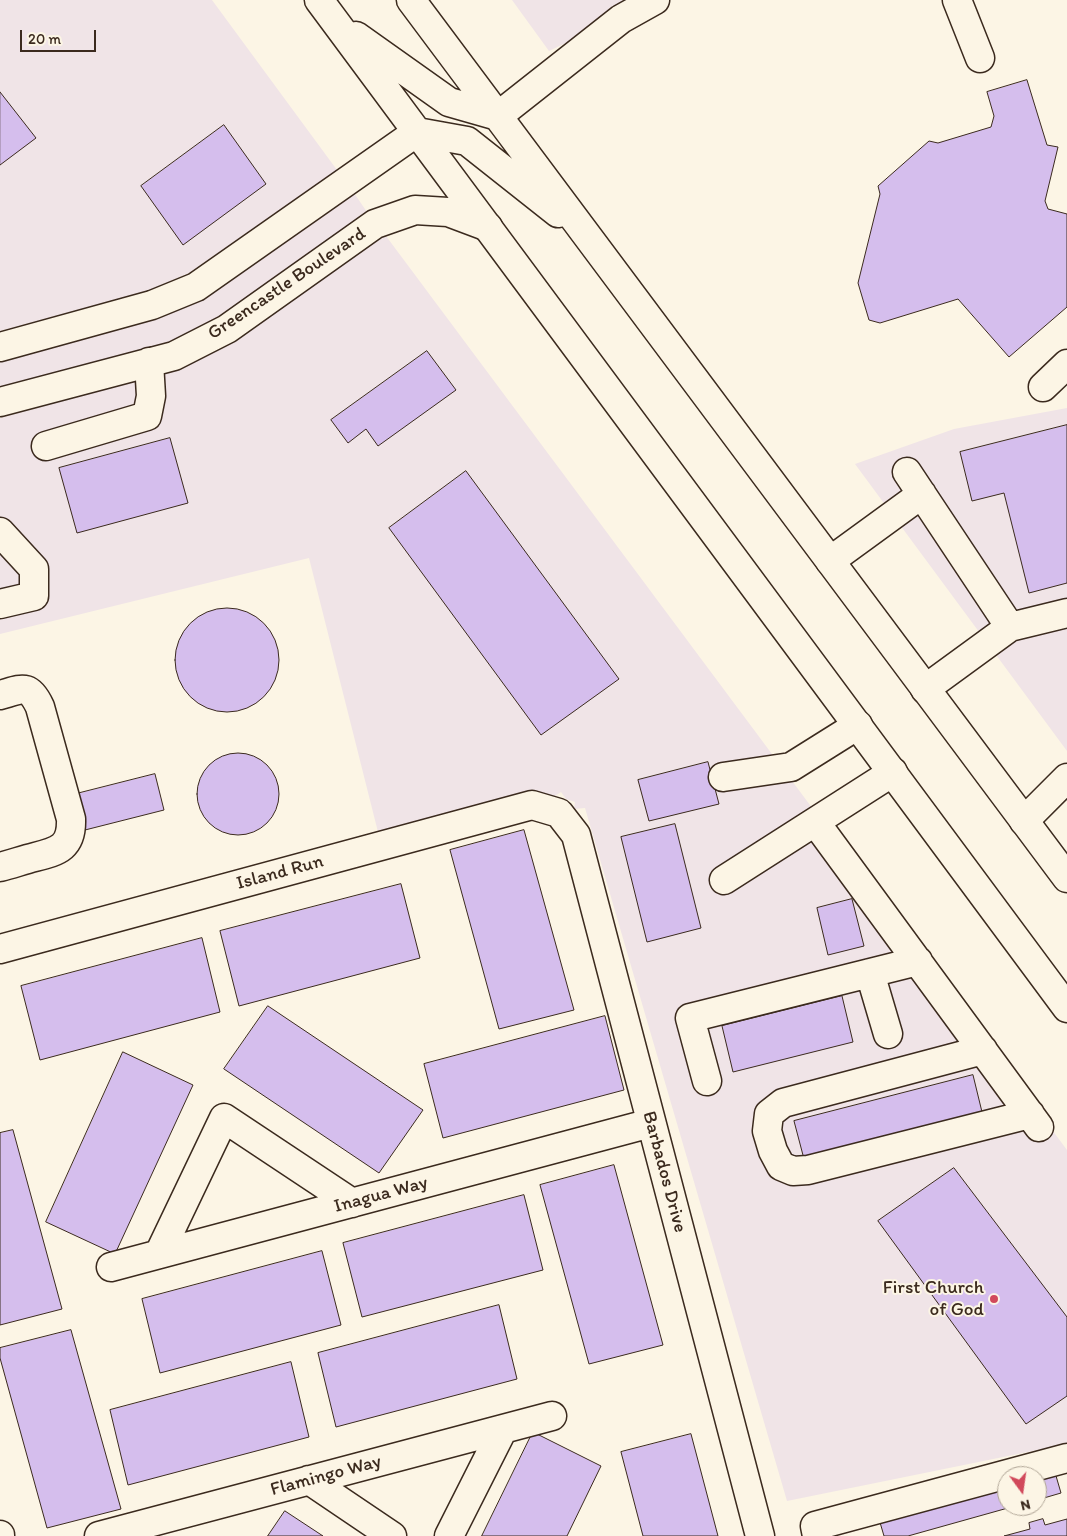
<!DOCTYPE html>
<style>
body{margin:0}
#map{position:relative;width:1067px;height:1536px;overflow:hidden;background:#fcf5e5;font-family:Itim,sans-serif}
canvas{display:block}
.north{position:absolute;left:997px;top:1466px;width:50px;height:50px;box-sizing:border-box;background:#fcf5e5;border:1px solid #afa495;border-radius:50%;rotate:166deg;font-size:14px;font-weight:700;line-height:20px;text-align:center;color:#3b2a1e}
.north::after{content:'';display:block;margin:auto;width:18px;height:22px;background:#d1495b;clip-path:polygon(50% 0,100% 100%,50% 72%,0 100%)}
.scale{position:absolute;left:20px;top:30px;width:76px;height:22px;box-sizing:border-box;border:2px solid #3b2a1e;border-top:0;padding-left:6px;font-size:15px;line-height:18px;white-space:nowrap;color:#3b2a1e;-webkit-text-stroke:4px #fcf5e5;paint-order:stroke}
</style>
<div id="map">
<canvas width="1067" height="1536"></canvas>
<div class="north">N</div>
<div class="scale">20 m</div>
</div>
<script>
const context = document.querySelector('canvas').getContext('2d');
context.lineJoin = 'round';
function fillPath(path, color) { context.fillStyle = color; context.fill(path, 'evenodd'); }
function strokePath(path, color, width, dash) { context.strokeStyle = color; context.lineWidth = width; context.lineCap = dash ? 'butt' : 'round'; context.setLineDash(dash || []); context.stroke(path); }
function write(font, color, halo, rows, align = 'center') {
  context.font = font + ' Itim,sans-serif'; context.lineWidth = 4; context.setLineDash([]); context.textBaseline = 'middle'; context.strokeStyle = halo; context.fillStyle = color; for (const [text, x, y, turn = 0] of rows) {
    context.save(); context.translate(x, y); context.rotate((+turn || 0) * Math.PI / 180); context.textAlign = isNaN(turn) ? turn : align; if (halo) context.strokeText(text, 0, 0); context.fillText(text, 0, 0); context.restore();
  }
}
fillPath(new Path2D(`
 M0,0H212L337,170L189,273L147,291L0,331Z
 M512,0H625L615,6L570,41L549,51Z
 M354,193L367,212L221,317L169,342L0,387V362L157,319L203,299Z
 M386,236L1067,1150V1444L787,1501L585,808L574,809L575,802L566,799L561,792L555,796L528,791L378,832L309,558L0,634V418L180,369L235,342L381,237Z
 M1067,408V751L855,464L954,429Z`), '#f0e4e7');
const building = new Path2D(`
 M1027,80L1047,145L1058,147L1045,201L1048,209L1067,214V307L1009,357L958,299L880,323L869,320L858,283L880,194L878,186L929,141L938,143L991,127L994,116L987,92Z
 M0,92L36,138L0,165Z
 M224,125L266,184L183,245L141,186Z
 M427,351L456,390L378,446L366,429L348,443L331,420Z
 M1067,425V583L1029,593L1004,493L972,501L960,452Z
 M170,438L188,503L77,533L59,468Z
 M466,471L619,679L541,735L389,528Z
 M175 660a52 52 0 1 1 104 0a52 52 0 1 1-104 0Z
 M197 794a41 41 0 1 1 82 0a41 41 0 1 1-82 0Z
 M708,762L719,804L649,821L638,780Z
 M155,774L164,810L85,830L76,794Z
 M675,824L701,928L647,942L621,837Z
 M524,830L574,1010L499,1029L450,850Z
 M401,884L420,958L239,1006L220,931Z
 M852,899L864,946L828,955L817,908Z
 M202,938L220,1012L40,1060L21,986Z
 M842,996L853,1042L733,1072L722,1026Z
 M268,1006L423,1110L379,1173L224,1069Z
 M605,1016L624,1090L443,1138L424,1064Z
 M123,1052L193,1085L115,1254L46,1222Z
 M973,1075L982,1112L804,1159L794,1121Z
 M13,1130L62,1309L0,1325V1133Z
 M614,1165L663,1345L589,1364L540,1185Z
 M954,1168L1067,1317V1396L1026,1424L878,1221Z
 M524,1195L543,1270L362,1317L343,1243Z
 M322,1251L341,1325L160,1373L142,1299Z
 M499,1305L517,1379L336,1427L318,1353Z
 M71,1330L121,1509L47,1528L0,1358V1348Z
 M291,1362L309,1437L128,1485L110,1410Z
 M533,1432L601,1466L567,1536H482Z
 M691,1434L718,1536H643L621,1452Z
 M1054,1469L1061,1493L1037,1500V1476Z
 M1007,1483V1506H1015L908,1536H884L879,1519Z
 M285,1511L323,1536H268Z
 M1043,1519L1045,1525L1067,1519V1536H1004L1030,1529L1029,1523Z`);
fillPath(building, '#d5beed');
strokePath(building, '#3b2a1e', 1);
const minor = new Path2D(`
 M957,0L980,58
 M498,116L621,19L655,0
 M0,347L152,305L196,287L417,132
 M1043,387L1067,364
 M0,402L174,356L227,329L375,224L415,210L448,212L488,227
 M46,446L147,416L151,396L149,362
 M907,472L1010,627L925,689
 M0,532L34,569V596L0,604
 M830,561L922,494
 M1010,627L1067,613
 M0,695C22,689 29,683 40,707L71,819C72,847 59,851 35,857C23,860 12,864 0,867
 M723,777L791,767L858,725
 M1024,821L1067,778
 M816,823L1039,1127
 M724,880L893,772
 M0,949L532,805L559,813L576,835L760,1536
 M870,973L888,1034
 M983,1050L783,1103L769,1114L767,1131L773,1151L781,1166L793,1171L808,1170L1030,1114
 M707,1081L690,1018L918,961
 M159,1254L224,1118L352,1203
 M111,1267L651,1123
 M309,1480L392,1536
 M0,1535V1536
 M99,1536L552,1416
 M449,1536L503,1429
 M817,1536L815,1526L1067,1458`);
const major = new Path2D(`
 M319,0L1067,1008
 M411,0L1067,878
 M356,36L449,102L498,116
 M417,132L467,141L558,213`);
strokePath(minor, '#3b2a1e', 31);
strokePath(major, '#3b2a1e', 31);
strokePath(minor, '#fcf5e5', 28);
strokePath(major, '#fcf5e5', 28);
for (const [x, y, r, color] of [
 [994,1299,5,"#d1495b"]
]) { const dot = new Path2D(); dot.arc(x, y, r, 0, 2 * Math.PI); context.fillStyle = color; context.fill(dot); strokePath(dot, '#fcf5e5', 2); }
write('19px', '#3b2a1e', '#fcf5e5', [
 ["Greencastle Boulevard",287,284,-34],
 ["Island Run",280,873,-15],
 ["Barbados Drive",664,1172,75],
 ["Inagua Way",381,1195,-15],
 ["Flamingo Way",326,1476,-15]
]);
write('19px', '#3b2a1e', '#fcf5e5', [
 ["First Church",984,1288],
 ["of God",984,1310]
], 'right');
</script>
